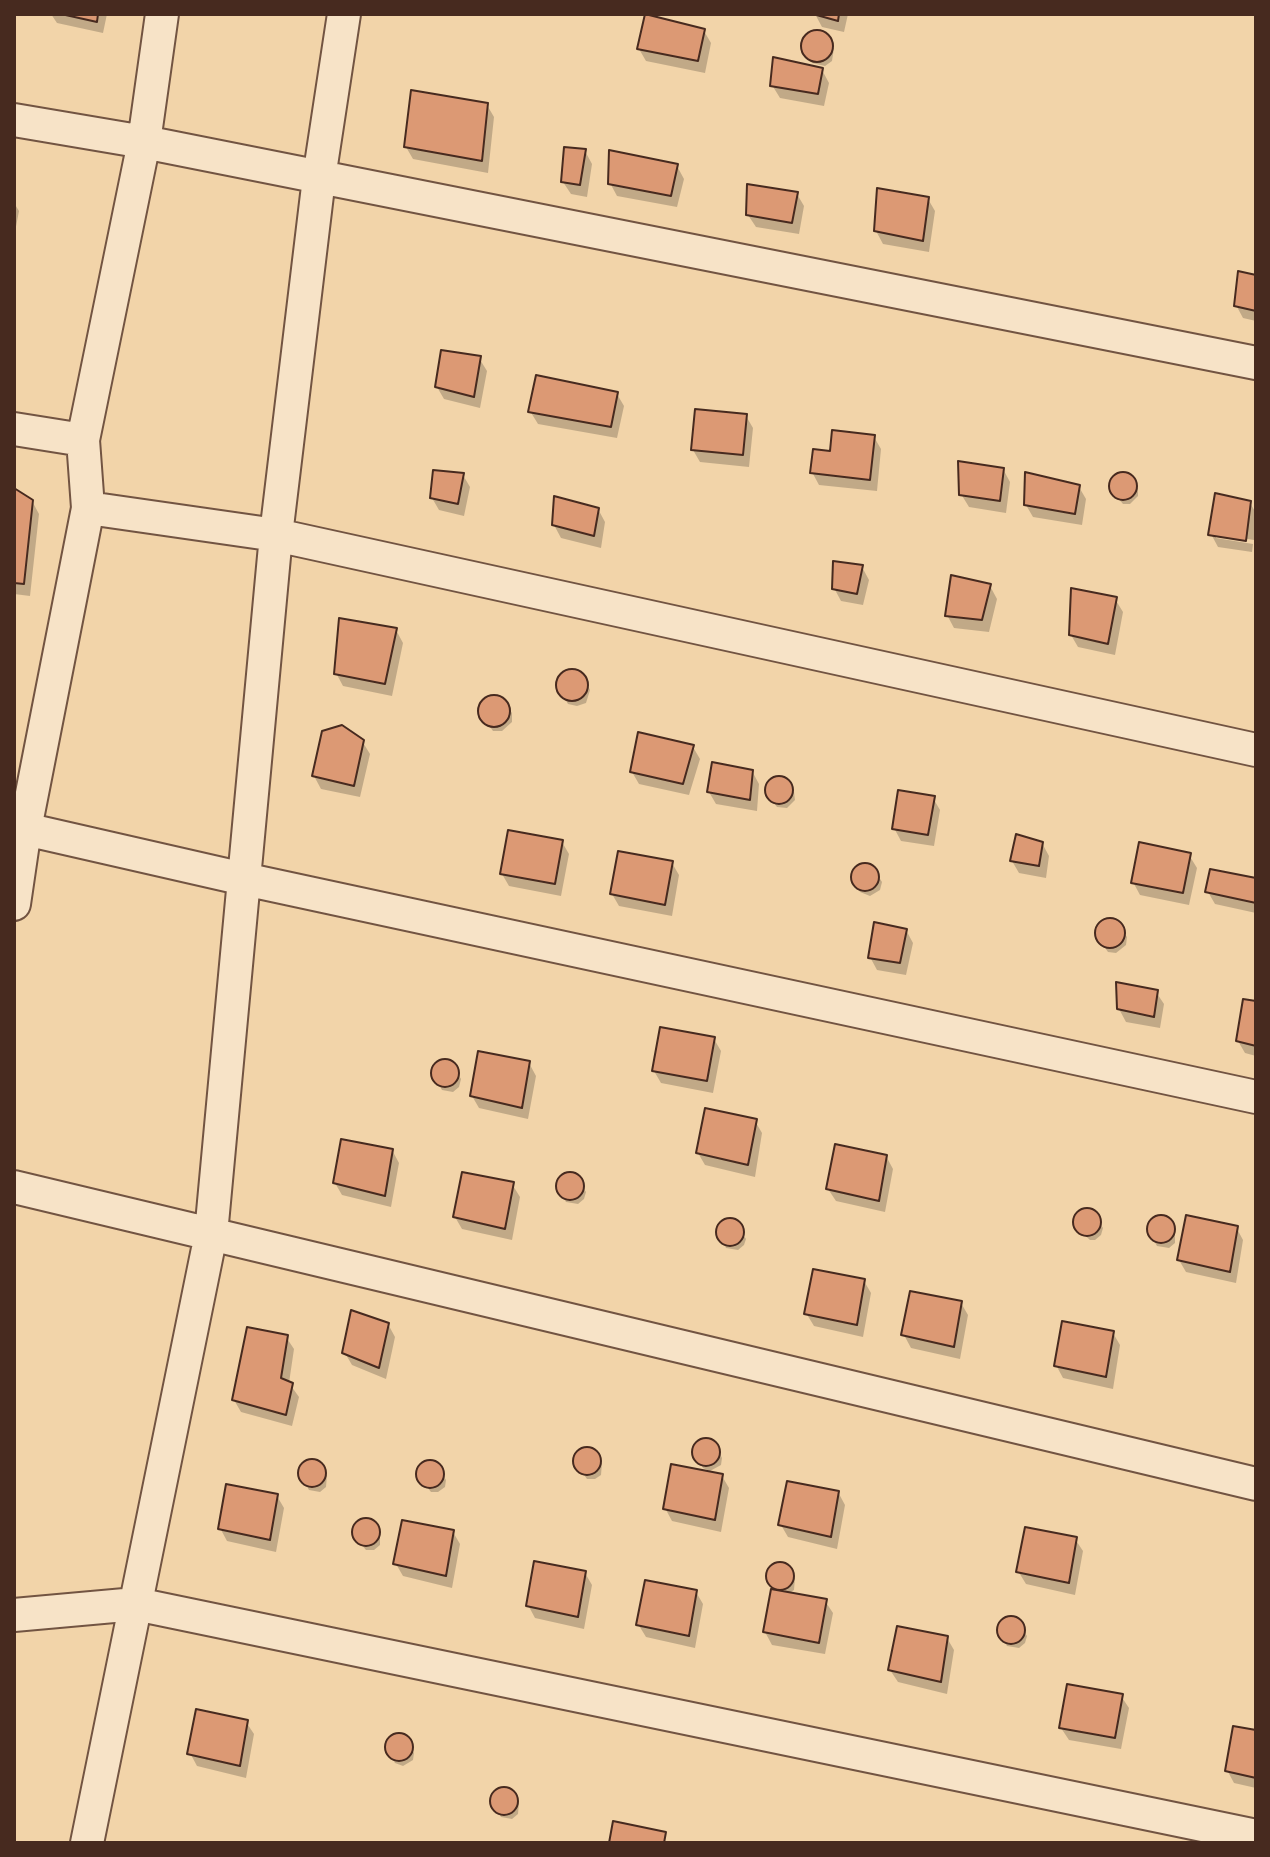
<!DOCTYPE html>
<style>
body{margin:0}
#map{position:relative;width:1270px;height:1857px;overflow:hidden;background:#f2d4a9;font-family:"Libre Caslon Text",serif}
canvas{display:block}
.frame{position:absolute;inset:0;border:16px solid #472a1f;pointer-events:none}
</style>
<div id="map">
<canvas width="1270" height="1857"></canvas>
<div class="frame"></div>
</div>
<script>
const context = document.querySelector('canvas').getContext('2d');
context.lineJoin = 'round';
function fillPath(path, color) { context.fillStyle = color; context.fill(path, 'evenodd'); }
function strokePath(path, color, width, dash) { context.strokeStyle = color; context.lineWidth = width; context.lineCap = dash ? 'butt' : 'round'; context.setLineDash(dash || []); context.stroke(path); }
fillPath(new Path2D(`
 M51,14H107L103,33L57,23Z
 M815,14H848L844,32L822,27Z
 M704,31L711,43L705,73L646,61L639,49Z
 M820,32L834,48L832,61L825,66L812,63L803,48L804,39L811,33Z
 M822,70L829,83L824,106L780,98L772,85Z
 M487,105L494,117L488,173L413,159L406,147Z
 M585,151L592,164L587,197L571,194L563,182Z
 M677,166L684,179L677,207L617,196L610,183Z
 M797,194L804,206L799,234L756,227L748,215Z
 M928,199L935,211L929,252L883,244L876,231Z
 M14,203L19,211L14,237Z
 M1256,277V321L1243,318L1236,305Z
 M479,358L487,371L480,408L444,399L437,387Z
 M617,394L624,406L617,438L538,424L530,411Z
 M746,416L753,428L749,467L700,462L693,450Z
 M874,437L881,449L877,491L819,485L812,472L832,454Z
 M1003,469L1010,482L1006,513L969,507L961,494Z
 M1120,474L1128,475L1138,488V496L1130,504H1123L1111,490L1114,478Z
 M463,475L470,487L464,516L439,510L432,498Z
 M1079,487L1086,499L1082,525L1033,517L1026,505Z
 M14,490L32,501L39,514L30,596L14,594Z
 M1250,503L1256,513L1254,540L1216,534V538L1253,544L1252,552L1218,547L1211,534Z
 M598,509L605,522L601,548L561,538L554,525Z
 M862,567L869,580L863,605L841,601L834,588Z
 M990,586L997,599L989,632L954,628L947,615Z
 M1115,599L1123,612L1115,655L1078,647L1071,635Z
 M396,630L403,643L392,696L343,686L336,673Z
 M568,671L582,674L590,690L586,703L577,706L568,704L557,685L561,676Z
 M492,696L502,698L512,713V722L502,731H493L481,714L484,701Z
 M362,741L370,754L360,797L321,789L314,776Z
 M693,747L700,759L689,795L639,784L632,772Z
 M752,771L759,784L757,811L716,804L709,792Z
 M780,778L794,792L795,800L787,808L777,807L768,795V786L773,780Z
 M933,798L940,810L934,846L901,841L894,828Z
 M562,842L569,854L561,896L509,886L502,874Z
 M1042,843L1049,856L1046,878L1019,873L1012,861Z
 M1189,855L1197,868L1189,905L1140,895L1133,882Z
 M672,863L679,875L672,916L619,906L612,894Z
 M865,865L873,868L882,882L880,890L870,896L860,892L853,879L858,867Z
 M1256,880V913L1215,904L1208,892Z
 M1106,921H1114L1127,937L1126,945L1116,953L1108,952L1099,939V926Z
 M906,930L913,943L906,975L877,970L870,957Z
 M1156,992L1164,1004L1160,1028L1126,1022L1119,1009Z
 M1256,1004V1056L1245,1053L1238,1041Z
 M714,1039L721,1051L713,1093L661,1083L654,1071Z
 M440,1063H451L461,1079L459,1087L453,1092L442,1090L434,1076V1068Z
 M529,1063L536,1076L528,1119L479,1108L472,1096Z
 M755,1121L762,1133L755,1177L705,1165L698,1153Z
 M392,1150L399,1163L391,1207L342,1195L335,1183Z
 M886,1156L893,1169L885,1212L836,1201L828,1189Z
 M568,1174L575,1175L586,1192L584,1199L578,1204L566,1202L558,1188L559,1181Z
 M512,1184L520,1197L512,1240L462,1229L455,1217Z
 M1092,1211L1103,1228L1101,1235L1095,1240H1090L1077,1228L1076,1217L1081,1212Z
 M1155,1219H1166L1175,1231V1243L1169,1248L1157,1246L1149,1232L1150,1225Z
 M728,1221L735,1222L746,1239L744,1245L738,1250L726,1248L718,1231L721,1224Z
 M1236,1227L1243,1240L1236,1283L1186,1272L1179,1260Z
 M864,1281L871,1293L863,1337L814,1326L806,1313Z
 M961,1303L968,1315L960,1359L911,1348L904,1335Z
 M388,1324L395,1337L386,1379L352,1365L345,1353Z
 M1113,1333L1120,1345L1113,1389L1063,1378L1056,1365Z
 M286,1337L294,1349L289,1383L299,1397L292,1426L241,1412L234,1400Z
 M704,1440L715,1444L722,1458L721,1465L710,1471L703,1468L695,1455L698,1444Z
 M585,1449L593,1451L602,1463L601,1475L595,1479H587L576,1464V1456Z
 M310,1462L318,1463L327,1475L326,1487L320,1492L309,1490L301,1476V1468Z
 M425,1463L436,1464L446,1480L445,1487L438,1492H431L419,1477L420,1469Z
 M722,1476L729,1488L721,1532L672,1521L665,1508Z
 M838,1492L845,1505L837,1549L788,1537L781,1525Z
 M277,1496L284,1508L276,1552L227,1541L220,1528Z
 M364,1520L371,1521L380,1533V1545L374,1550H366L356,1538L355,1527Z
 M453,1532L460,1544L452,1588L403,1576L396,1564Z
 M1075,1539L1083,1551L1075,1595L1026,1584L1018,1571Z
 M778,1565L785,1566L795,1578L794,1590L788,1594L825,1601L833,1613L825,1654L772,1645L765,1632L776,1592L768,1579L771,1568Z
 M585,1573L592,1585L584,1629L535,1618L528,1605Z
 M696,1592L703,1604L695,1648L646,1637L638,1624Z
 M1005,1620H1016L1027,1636L1025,1643L1019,1648L1007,1646L999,1633L1000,1625Z
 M947,1638L954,1650L947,1694L898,1682L890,1670Z
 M1121,1696L1129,1708L1121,1749L1069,1740L1061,1728Z
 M246,1722L254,1734L246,1778L197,1766L190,1753Z
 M1256,1732V1788L1234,1783L1227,1770Z
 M401,1735L408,1739L414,1753L413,1760L403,1766L395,1763L387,1750L390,1739Z
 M499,1790H510L519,1802L518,1814L512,1819L501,1817L493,1803V1796Z`), '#0003');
const building = new Path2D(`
 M61,14H98L97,22Z
 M645,14L705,29L698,61L637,49Z
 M813,14H839L838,21Z
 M801 46a16 16 0 1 1 32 0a16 16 0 1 1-32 0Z
 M773,57L823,68L818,94L770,86Z
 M411,90L488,103L482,161L404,147Z
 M564,147L586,149L580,185L561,182Z
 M609,150L678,164L671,196L608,184Z
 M747,184L798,192L792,223L746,215Z
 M877,188L929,197L923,241L874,231Z
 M1238,271L1256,275V311L1234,306Z
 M441,350L481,356L474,397L435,387Z
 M536,375L618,392L611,427L528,412Z
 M695,409L747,414L743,455L691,450Z
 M832,430L875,435L870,480L810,473L813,449L830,451Z
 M958,461L1004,468L1000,501L959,495Z
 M433,470L464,473L458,504L430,498Z
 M1025,472L1080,485L1075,514L1024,505Z
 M1109 486a14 14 0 1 1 28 0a14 14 0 1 1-28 0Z
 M14,488L33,500L24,584L14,583Z
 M1215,493L1251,501L1246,541L1208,535Z
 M554,496L599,508L594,536L552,525Z
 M833,561L863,565L857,594L832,589Z
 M951,575L991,584L982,620L945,616Z
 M1071,588L1117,597L1108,644L1069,635Z
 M339,618L397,628L385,684L334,674Z
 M556 685a16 16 0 1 1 32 0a16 16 0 1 1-32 0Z
 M478 711a16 16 0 1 1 32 0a16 16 0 1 1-32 0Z
 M342,725L364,740L354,786L312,776L322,731Z
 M638,732L694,745L683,784L630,772Z
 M712,762L753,770L750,800L707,792Z
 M765 790a14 14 0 1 1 28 0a14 14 0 1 1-28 0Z
 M898,790L935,796L928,835L892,829Z
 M508,830L563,840L555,884L500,874Z
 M1016,834L1043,842L1039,866L1010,861Z
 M1139,842L1191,853L1183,893L1131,883Z
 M618,851L673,861L665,905L610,894Z
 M851 877a14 14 0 1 1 28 0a14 14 0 1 1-28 0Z
 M1210,869L1256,878V903L1205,892Z
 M1095 933a15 15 0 1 1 30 0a15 15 0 1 1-30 0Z
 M874,922L907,929L900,963L868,958Z
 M1116,982L1158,990L1154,1017L1117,1009Z
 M1243,999L1256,1001V1046L1236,1041Z
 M660,1027L715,1037L707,1081L652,1071Z
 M478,1051L530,1061L522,1108L470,1096Z
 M431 1073a14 14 0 1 1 28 0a14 14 0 1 1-28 0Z
 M705,1108L757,1119L748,1165L696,1153Z
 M341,1139L393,1149L385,1196L333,1183Z
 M835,1144L887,1155L879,1201L826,1189Z
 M462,1172L514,1182L505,1229L453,1217Z
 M556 1186a14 14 0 1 1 28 0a14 14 0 1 1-28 0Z
 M1073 1222a14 14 0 1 1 28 0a14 14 0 1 1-28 0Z
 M1186,1215L1238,1226L1230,1272L1177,1260Z
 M1147 1229a14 14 0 1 1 28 0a14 14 0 1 1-28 0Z
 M716 1232a14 14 0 1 1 28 0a14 14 0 1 1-28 0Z
 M813,1269L865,1279L857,1325L804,1314Z
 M910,1291L962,1301L954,1347L901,1335Z
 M351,1310L389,1323L379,1368L342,1353Z
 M1062,1321L1114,1331L1106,1377L1054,1366Z
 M247,1327L288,1335L281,1378L293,1383L286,1415L232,1400Z
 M692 1452a14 14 0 1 1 28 0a14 14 0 1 1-28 0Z
 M573 1461a14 14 0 1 1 28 0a14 14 0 1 1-28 0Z
 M298 1473a14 14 0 1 1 28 0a14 14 0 1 1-28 0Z
 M416 1474a14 14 0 1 1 28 0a14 14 0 1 1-28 0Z
 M671,1464L723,1474L715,1520L663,1509Z
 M787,1481L839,1491L831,1537L778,1525Z
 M226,1484L278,1494L270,1540L218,1529Z
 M352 1532a14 14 0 1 1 28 0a14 14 0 1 1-28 0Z
 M402,1520L454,1530L446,1576L393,1564Z
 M1025,1527L1077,1537L1069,1583L1016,1572Z
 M534,1561L586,1571L578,1617L526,1606Z
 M766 1576a14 14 0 1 1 28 0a14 14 0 1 1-28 0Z
 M645,1580L697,1590L689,1636L636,1625Z
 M771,1589L827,1599L819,1643L763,1632Z
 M997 1630a14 14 0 1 1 28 0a14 14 0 1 1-28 0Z
 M897,1626L948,1636L941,1682L888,1670Z
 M1067,1684L1123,1694L1115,1738L1059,1728Z
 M196,1709L248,1720L240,1766L187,1754Z
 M1233,1726L1256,1730V1778L1225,1771Z
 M385 1747a14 14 0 1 1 28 0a14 14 0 1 1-28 0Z
 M490 1801a14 14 0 1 1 28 0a14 14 0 1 1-28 0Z
 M613,1821L666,1832L664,1843H609Z`);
fillPath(building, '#dc9974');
strokePath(building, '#472a1f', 2);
const street = new Path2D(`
 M14,120L144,142L1256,363
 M14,429L83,440
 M88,508L276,535L1256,750
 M14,823L25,829L244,879L1256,1097
 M14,904L25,829L88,508L83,440L144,142L162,14
 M14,1187L1256,1484
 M14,1615L136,1604L1256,1836
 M87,1843L211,1234L276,535L319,178L344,14`);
strokePath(street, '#725442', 36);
strokePath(street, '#f7e3c7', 32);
</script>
